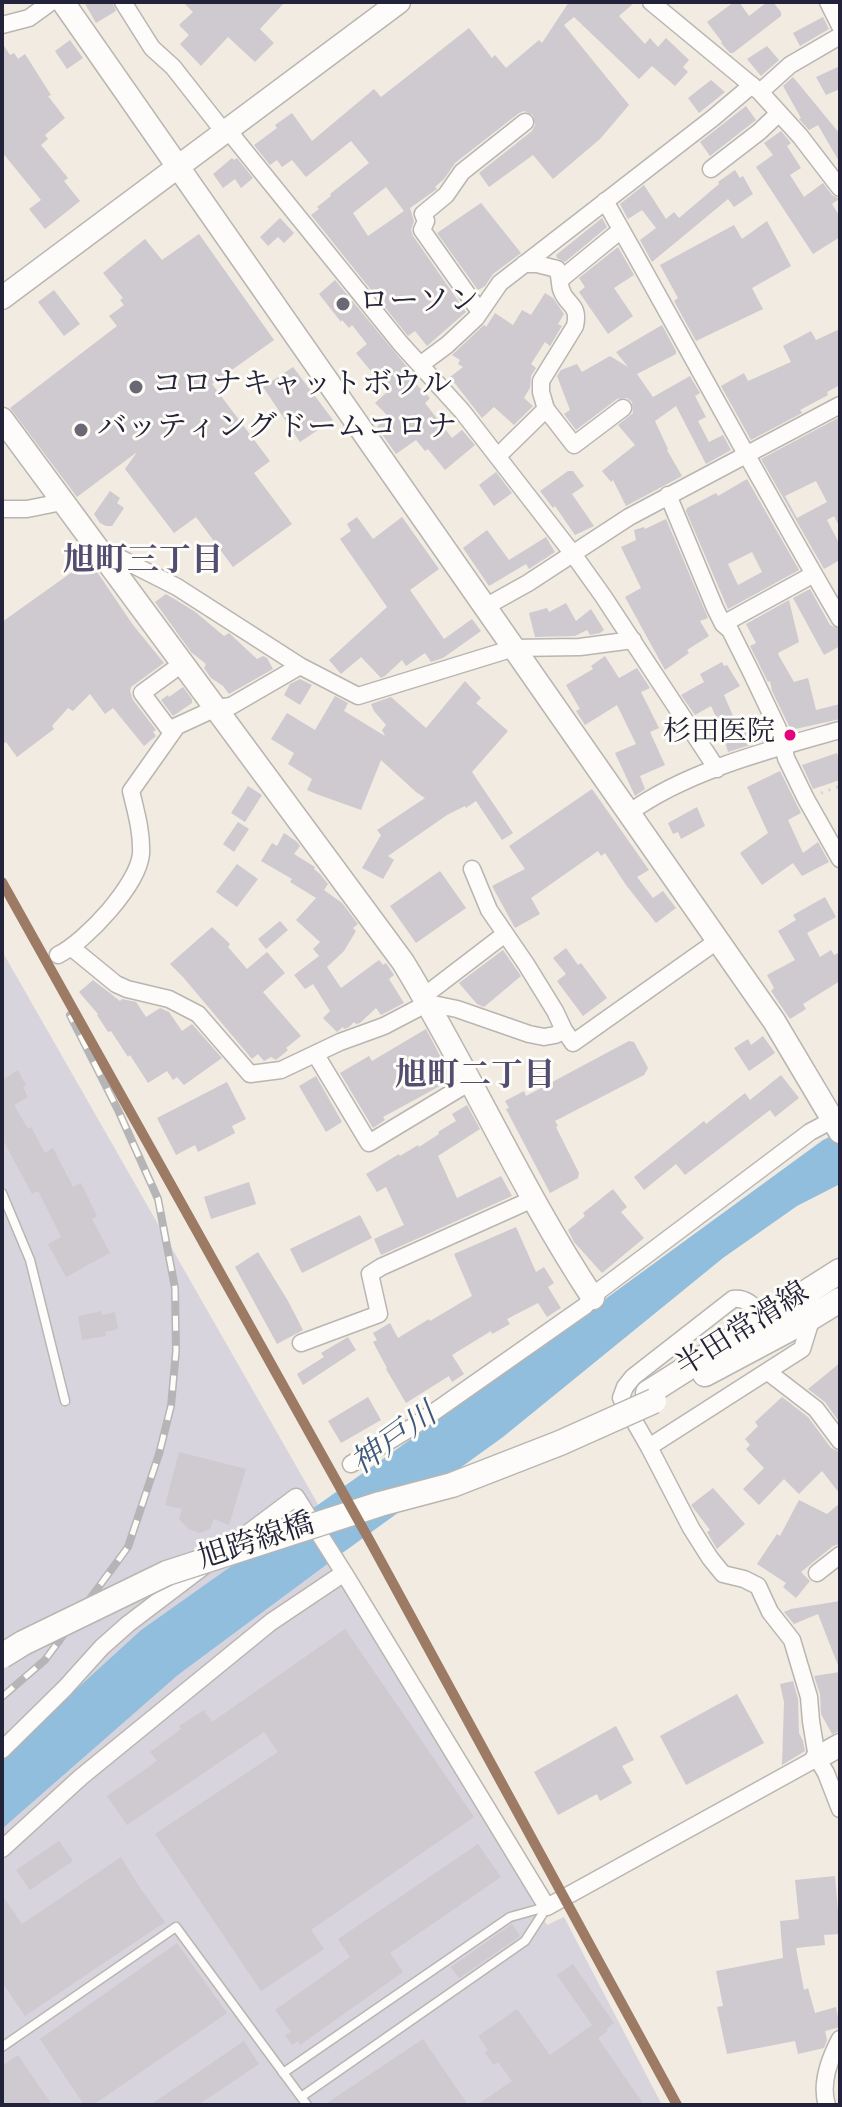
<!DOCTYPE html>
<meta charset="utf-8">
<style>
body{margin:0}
#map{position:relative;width:842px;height:2107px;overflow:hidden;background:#f1ebe1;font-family:Vollkorn,serif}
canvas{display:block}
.frame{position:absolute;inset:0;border:4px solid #22223b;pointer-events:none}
</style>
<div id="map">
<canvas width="842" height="2107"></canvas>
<div class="frame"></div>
</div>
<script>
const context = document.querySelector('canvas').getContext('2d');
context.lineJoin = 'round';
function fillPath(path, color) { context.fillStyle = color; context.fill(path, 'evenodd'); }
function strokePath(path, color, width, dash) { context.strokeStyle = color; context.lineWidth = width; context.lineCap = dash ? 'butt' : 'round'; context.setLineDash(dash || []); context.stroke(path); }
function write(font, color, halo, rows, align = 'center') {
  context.font = font + ' Vollkorn,"Noto Serif JP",serif'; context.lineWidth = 6; context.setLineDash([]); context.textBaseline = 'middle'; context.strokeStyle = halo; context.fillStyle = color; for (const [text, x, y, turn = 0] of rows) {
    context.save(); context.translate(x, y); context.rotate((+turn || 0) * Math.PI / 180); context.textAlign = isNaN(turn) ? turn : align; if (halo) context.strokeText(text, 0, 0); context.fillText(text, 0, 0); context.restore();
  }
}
fillPath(new Path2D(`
 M2,951L319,1506L141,1630L2,1757Z
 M341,1554L547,1925L564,1917L662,2105H2V1829L178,1675Z`), '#d8d4de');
fillPath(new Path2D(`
 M840,1132V1184L797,1206L723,1258L503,1437L341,1554L178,1675L2,1829V1757L141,1630L585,1316L608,1297L823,1140Z`), '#92bede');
fillPath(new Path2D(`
 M84,2H112L116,11L96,23Z
 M183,2H285L260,29L274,43L255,62L228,37L201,66L180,44L189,35L179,25L193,12Z
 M569,2H635L619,16L645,44L650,38L658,47L666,38L689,60L683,67L688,72L675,86L652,66L639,79L574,17L564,25L629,105L600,139L553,179L533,155L489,187L479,173L532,131L535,125L533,115L524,111L519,113L455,163L444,179L435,187L437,189L410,208L414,221L411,230L413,236L466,312L427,346L415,331L408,336L311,215L319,209L317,207L331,196L330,194L369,163L351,141L306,177L292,160L282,167L277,160L270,165L254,145L277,128L275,125L292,113L312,141L374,89L381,97L469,28L492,58L495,55L506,68L539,40L542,43ZM386,187L404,211L368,236L353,213Z
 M734,2H739L749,16L767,2H773L781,12V16L733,53H730L721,43L722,42L707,22Z
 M823,17L829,29L800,46L793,33Z
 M70,40L83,58L67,69L55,51Z
 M2,43L10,55L14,53L18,59L25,54L51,95L48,96L65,118L45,135L48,139L41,145L68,178L64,181L80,201L45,229L29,209L41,200L2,152Z
 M767,46L779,60L761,76L747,59Z
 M840,66V89L826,95L816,77Z
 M793,77L840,134V163L818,125L809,130L799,119L801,118L783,86Z
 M711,80L725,92L699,113L688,98Z
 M746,106L756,120L710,156L700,142Z
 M781,131L791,143L787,146L801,168L790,175L804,197L823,183L832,195L839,199L832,204L840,217V237L813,254L756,167L773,155L764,143Z
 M232,158L234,160L237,158L253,178L241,188L235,179L223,188L213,174Z
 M735,170L740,178L743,176L753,194L734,207L728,199L652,262L640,240L656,228L642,210L628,219L620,204L644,185L666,219L674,212L679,218L719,184L718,182Z
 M481,203L521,253L493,274L485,286L478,290L437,233Z
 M280,218L294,233L284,243L278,237L268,246L260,237Z
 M602,218L607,227L565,262L557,258L556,255Z
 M767,221L791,266L752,288L763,309L696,341L674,301L678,298L660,265L734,225L742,239Z
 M199,234L274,340L212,384L270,461L254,473L292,524L233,567L196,517L174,533L125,469L137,452L77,497L10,408L117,326L109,316L124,305L120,300L123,298L103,273L145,239L162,260Z
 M618,247L634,275L614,288L633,316L608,334L579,292L585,287L579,278Z
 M335,280L408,368L405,373L430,398L425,403L452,438L462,430L475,445L445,470L428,449L425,451L416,440L396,454L377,427L387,415L375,403L388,391L378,383L379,381L356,353L367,344L352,325L349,328L342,320L341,322L319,294Z
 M54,290L80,324L64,336L38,302Z
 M545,293L553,298L564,314L558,324L562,326L550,346L545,342L531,364L536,368L531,376L530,388L524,398L533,406L514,425L494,407L482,418L450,377L463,367L458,364L460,360L452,355L484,325L486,327L495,313L513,325L522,310L531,315Z
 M662,325L676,351V354L637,374L653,397L690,376L700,393L695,396L706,417L698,421L709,442L723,435L731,450L706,464L676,406L655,421L668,449L667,450L682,476L626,506L613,480L611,482L602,471L635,445L618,425L633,413L632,402L627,398L617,399L576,430L564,414L570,410L557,376L561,370L577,364L582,372L610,356L628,367L616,352Z
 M840,329V385L827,392L828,395L800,410L802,413L751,440L721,386L744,373L748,381L791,362L783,346L811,331L816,340Z
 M293,367L333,420L300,442L263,387Z
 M840,417V528L834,516L827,520L840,545V560L824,569L761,459ZM816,481L827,502L797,518L785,496Z
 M568,471H573L584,486L572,494L594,526L575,535L555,506L553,508L540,491Z
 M496,472L512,493L494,506L479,485Z
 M747,479L799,570L728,609L686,511L687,508L716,493L718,496ZM752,552L762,572L738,585L728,564Z
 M110,491L120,498L117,503L124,508L112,526H106L100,523L94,514Z
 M357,517L373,539L402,517L439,569L410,590L444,639L472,619L481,631L443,658L431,662L425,653L406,666L402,660L385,676L381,678L361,657L341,674L329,660L387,607L340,539L351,531L347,524Z
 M666,519L708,618L700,621L709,636L687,650L689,653L665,670L625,597L641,588L621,547L636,540L634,530L644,527L645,529Z
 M487,530L509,560L546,537L555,552L529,569L526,564L489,586L463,548Z
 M89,560L133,625L164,663L131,687L130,691L133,700L156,730L153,732L156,736L144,746L113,708L105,714L90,694L73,711L68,708L52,726L54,729L17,757L6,742L2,745V622Z
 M810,589L830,625L840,630V646L824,655L793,598Z
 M166,594L194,611L224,636L229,633L257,659L263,656L267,658L273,669L229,694L223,686L211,678L204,668L206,664L191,652L155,602Z
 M789,600L799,642L778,653L779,656L794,682L808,678L816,710L840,704V719L791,730L772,691L770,681L768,682L750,646L756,643L746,624Z
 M566,603L576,621L591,609L604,630L600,633L590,635L587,630L575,636L535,637L529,613L547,608L549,612Z
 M605,656L619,678L637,668L650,688L641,692L659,728L650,732L665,765L640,776L645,789L635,796L615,753L636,744L617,705L585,725L576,711L580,709L566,685L593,669L591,666Z
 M722,662L724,666L727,665L740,686L724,695L740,732L763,724L769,736V739L728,752L722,730L711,706L695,715L681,695L704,682L700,674Z
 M300,679L312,685L300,705L284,695L290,684Z
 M465,681L481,698L476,703L508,731L472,772L513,833L502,840L476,801L466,808L465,806L447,815L388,856L394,860L383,879L362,868L381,835L377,830L425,798L416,792L381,760L361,810L319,795L307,790L312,779L288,764L294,753L271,739L287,713L315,730L335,696L348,703L344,711L385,736L382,730L386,725L374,711L371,704L391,697L426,728Z
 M183,687L192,699V703L173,716L161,700L168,695L169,697Z
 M837,753L840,764V780L813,789L802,765Z
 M780,771L801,813L788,820L803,853L818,842L829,862L802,876L793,863L762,885L740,853L768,833L747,787Z
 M248,786L262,795L245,822L231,813Z
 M592,789L649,870L637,877L653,898L663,891L676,908L656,923L626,885L605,853L601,856L598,851L531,898L540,914L515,928L492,886L525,869L509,846Z
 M697,807L705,826L681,839L678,832L673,834L668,823Z
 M238,822L249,829L234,852L223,844Z
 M284,833L296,841L300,846L294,854L315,867L314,869L320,874L328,884L324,890L342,903L358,924L353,928L356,931L344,951L327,967L341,988L379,960L383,965L386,963L394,975L389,979L404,1003L381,1015L376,1008L360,1023L356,1024L354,1022L349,1027L344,1029L343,1027L337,1032L323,1018L330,1011L313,984L305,989L294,975L319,956L313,949L320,942L296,920L316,898L290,882L292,879L261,861L272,843L277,846Z
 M237,864L258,879L237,907L216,892Z
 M440,871L466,908L416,943L390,906Z
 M825,897L836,917L807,933L820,957L831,950L834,955L840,952V981L803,1004L806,1009L790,1019L771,991L774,988L767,975L795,960L778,931L796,920L793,915Z
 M280,921L288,930L266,949L258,939Z
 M212,927L230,944L228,947L247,969L267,952L285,973L263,992L301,1036L286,1048L288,1050L276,1060L271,1057L264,1061L258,1054L252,1059L183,977L170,964Z
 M566,948L578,965L581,963L607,998L583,1016L557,981L566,974L553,958Z
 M503,950L521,976L484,1007L477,1004L459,983Z
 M93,980L120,1001L122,999L136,1002L146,1017L160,1008L169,1012L182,1031L192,1024L222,1058L184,1085L177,1077L173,1080L167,1071L148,1083L130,1055L128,1057L111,1031L108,1032L97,1015L98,1014L79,992Z
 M426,1029L450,1075L449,1076L451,1080L383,1117L385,1120L373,1128L340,1073L369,1056L372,1061Z
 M763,1036L775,1053L749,1071L734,1048L748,1039L751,1045Z
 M629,1041L634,1042L648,1068L644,1075L555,1121L558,1126L556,1127L579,1173L578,1178L550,1193L506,1109L509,1108L505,1101L524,1091L526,1096Z
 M18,1070L26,1085L23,1087L28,1097L14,1105L28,1129L31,1127L45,1153L53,1148L73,1187L81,1183L97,1216L92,1219L110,1253L66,1277L48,1244L61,1237L38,1191L32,1194L2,1138V1080Z
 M781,1075L799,1098L775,1117L770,1110L685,1175L676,1164L644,1190L634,1177L704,1121L706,1124L745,1093L750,1100Z
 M316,1076L342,1122L326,1132L299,1086Z
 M227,1082L246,1119L232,1126L235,1133L220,1141L198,1152L195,1145L176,1155L157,1118Z
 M467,1105L480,1129L438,1156L457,1198L501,1176L512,1196L381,1255L374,1239L404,1225L386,1187L377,1192L366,1174L399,1154L400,1156L418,1145L419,1147L439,1134L438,1132L456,1121L452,1114Z
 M249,1182L256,1204L211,1219L204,1197Z
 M613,1189L627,1207L621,1212L644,1238L602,1273L574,1242L568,1230L585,1216L583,1213Z
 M360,1215L372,1238L302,1273L290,1249Z
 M516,1227L536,1272L544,1267L554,1283L548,1287L561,1308L547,1317L538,1303L507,1319L510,1324L492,1334L491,1331L452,1355L464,1374L452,1382L449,1376L406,1403L386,1369L387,1368L373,1342L377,1340L373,1333L390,1323L398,1338L429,1319L430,1321L472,1296L454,1254Z
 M258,1252L288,1301L303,1330L277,1344L235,1267Z
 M102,1311V1315L115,1312L118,1329L105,1332L106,1336L82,1340L78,1316Z
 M348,1337L356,1350L303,1385L297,1374L324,1357L321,1353Z
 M840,1363V1423L825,1402L808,1389Z
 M368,1397L381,1420L341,1443L328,1421Z
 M782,1397L808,1417L831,1448L840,1452V1494L822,1471L799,1494L784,1479L759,1505L743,1489L764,1468L746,1449L750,1445L745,1439L758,1426L755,1422Z
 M179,1452L246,1469L229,1525L214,1519L210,1529L200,1533L188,1529L179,1519L182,1509L165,1505Z
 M713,1488L745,1524L717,1549L707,1532L710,1530L691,1505Z
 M799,1500L827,1514L840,1503V1544L833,1546L801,1572L810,1581L796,1598L783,1587L786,1583L757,1564L777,1534L780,1536Z
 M840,1601V1668H839L818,1614L794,1624L784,1612L791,1609Z
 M345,1629L474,1817L311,1930L324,1949L261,1991L155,1834L278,1752L264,1732L127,1825L107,1796L157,1761L150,1752L181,1729L179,1726L204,1710L212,1722Z
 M840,1672V1731L832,1734L821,1714L820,1694L814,1676Z
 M793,1681L798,1699L799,1733L803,1741L805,1751L782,1765L784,1702L780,1684Z
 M737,1694L764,1743L686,1785L660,1736Z
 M616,1726L634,1760L622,1766L632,1783L600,1801L597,1794L558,1815L534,1772Z
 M59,1841L73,1861L30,1890L16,1870Z
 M478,1844L501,1877L390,1953L403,1972L300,2045L298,2041L292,2045L285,2035L291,2032L275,2010L350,1957L338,1939Z
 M121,1857L140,1888L165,1922L25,2016L2,1982V1895L22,1924Z
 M835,1876L840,1934L824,1935L825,1945L796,1948L804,1990L808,1988L815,2013L836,2007L840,2027L825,2031L827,2040L824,2048L798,2054L795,2041L727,2054L717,2007L723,2006L716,1971L783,1958L780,1921L799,1919L795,1880Z
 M512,1924L520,1936L459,1978L451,1967Z
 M177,1943L227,2013L93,2105H84L40,2039Z
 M573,1964L614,2023L606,2029L608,2031L598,2038L644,2105H477L512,2081L498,2062L494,2065L485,2053L488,2050L478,2036L517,2009L550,2055L592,2025L557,1975Z
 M423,2039L468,2105H324Z
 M244,2041L259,2064L198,2105H150Z
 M18,2055L52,2105H2V2066Z`), '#cfc9d0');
const lane = new Path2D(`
 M2,1193L30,1260L65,1401
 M2,2047L176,1927L307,2105
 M283,2073L510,1917L546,1907
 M301,2097L525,1941L547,1907`);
const street = new Path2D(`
 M123,2L152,48L173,67L224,132
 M651,2L760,92L800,136L840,188
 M828,2L840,26
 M2,25L29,18L51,2
 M760,92L790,65L840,36
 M227,129L401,344L462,411L573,554L603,596L717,769
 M711,169L759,132L779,113
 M605,201C684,340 759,481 840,619
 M561,279L621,230
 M480,312L422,230L426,221L423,214L446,195L462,172L525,122
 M420,365L447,345L476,318L500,283L713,118L752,85
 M546,409L574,445L623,408
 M498,456L546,409L541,392V381L575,326C580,303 566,306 561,289C559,282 561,279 557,269L537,264H524
 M668,495L715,608L723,624L730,630L752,674L781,735L786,758L806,799L840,859
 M2,509H27L62,502
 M100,548L177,587L300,666L358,696L514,648L580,647L633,640
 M485,607L528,583L629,517L840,405
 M723,624L814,574
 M172,733L142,693L183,663
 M629,813C686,771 772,749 840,730
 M472,869L489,910L526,964L555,1011L564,1030
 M72,948L116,984L127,989L169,999L198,1014L250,1074L281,1070L340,1042L384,1026L428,1003L457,1009L529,1034L544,1037L555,1035L564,1030L573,1043L717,941
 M58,955C86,941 138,885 141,854C142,832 136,812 131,791L177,726L216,708L231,706L300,666
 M424,996L505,934
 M316,1055L369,1143L470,1082
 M765,1319C755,1308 748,1297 733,1299L633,1377L625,1387L621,1398L649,1447L802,1349L812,1317
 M301,1343L379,1314L370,1274L381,1267L533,1199
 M768,1372L816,1409L840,1441
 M649,1447L691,1528L710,1558L723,1574L744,1579L758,1586L770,1612L792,1640L809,1697L811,1721L817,1758L826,1773L840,1809
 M351,1464L414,1426L585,1306L600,1290L810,1132L840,1116
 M228,1548L296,1497L344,1573
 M817,1573L840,1555
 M2,1750L65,1688L102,1647L128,1624L203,1567
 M2,1849L81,1777L271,1622L344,1573L547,1907L817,1758
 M827,2105C820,2084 830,2058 840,2039`);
const secondary = new Path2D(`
 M63,2L774,1021L840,1132
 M2,298L399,2
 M2,419L403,962C470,1072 522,1191 593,1298
 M817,1758L840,1745`);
const primary = new Path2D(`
 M705,1374L812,1317L840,1300
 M648,1393L840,1271`);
strokePath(lane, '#b9b5b1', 11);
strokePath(street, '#b9b5b1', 19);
strokePath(secondary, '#b9b5b1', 25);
strokePath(primary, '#b9b5b1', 27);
strokePath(new Path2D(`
 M821,793L840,786`), '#d5d4d3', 3, [2, 6]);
strokePath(lane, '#fdfcfa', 8);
strokePath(street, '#fdfcfa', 16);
strokePath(secondary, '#fdfcfa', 22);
strokePath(primary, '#fdfcfa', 24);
const rail = new Path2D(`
 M2,1697L45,1660L128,1547L159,1454L171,1406L176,1351L175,1288L158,1199L118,1110L70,1015`);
strokePath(rail, '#b5b4b6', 8);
strokePath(rail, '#fdfcf7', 5, [15]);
const primaryBridge = new Path2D(`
 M2,1656L23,1643L167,1573L380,1504L452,1485L560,1443L654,1401`);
strokePath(primaryBridge, '#b9b5b1', 27, []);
strokePath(primaryBridge, '#fdfcfa', 24);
strokePath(new Path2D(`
 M2,882L371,1543L677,2105`), '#9d7a63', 10);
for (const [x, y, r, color] of [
 [343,304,8,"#6a6875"],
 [136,387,8,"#6a6875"],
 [81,430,8,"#6a6875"],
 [790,735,7,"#e5007d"]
]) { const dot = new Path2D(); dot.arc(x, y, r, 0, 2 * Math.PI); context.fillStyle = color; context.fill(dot); strokePath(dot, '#fdfcf7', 3); }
write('28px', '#22223b', '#fdfcf7', [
 ["杉田医院",775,735]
], 'right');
write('30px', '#22223b', '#fdfcf7', [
 ["ローソン",359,304],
 ["コロナキャットボウル",152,387],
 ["バッティングドームコロナ",97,430]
], 'left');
write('30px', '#22223b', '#fdfcf7', [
 ["半田常滑線",744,1332,-32],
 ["旭跨線橋",257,1544,-18]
]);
write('bold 32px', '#524d71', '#fdfcf7', [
 ["旭町三丁目",143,564],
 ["旭町二丁目",475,1079]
]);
write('italic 32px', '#3e587c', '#fdfcf7', [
 ["神戸川",396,1442,-36]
]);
</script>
